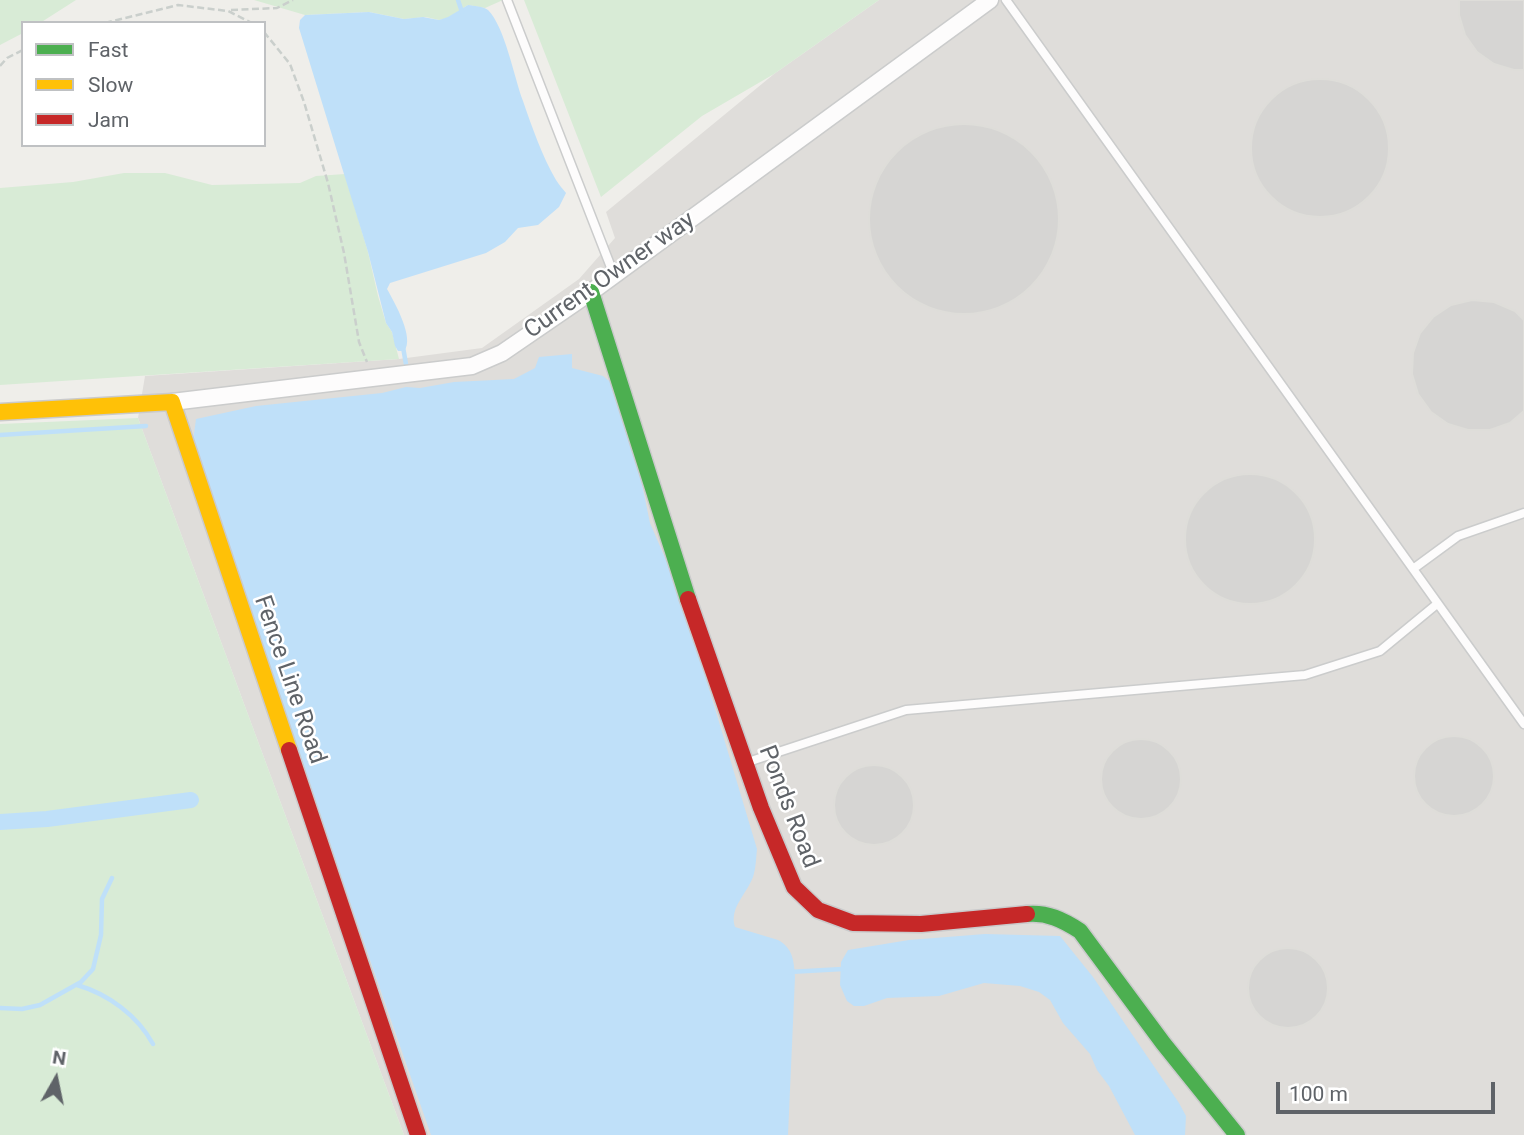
<!DOCTYPE html>
<style>
body{margin:0}
#map{position:relative;width:1524px;height:1135px;overflow:hidden;background:#efeeea;font-family:Roboto,sans-serif}
canvas{display:block}
.legend{position:absolute;left:21px;top:21px;width:245px;height:126px;box-sizing:border-box;background:#fff;border:2px solid #bfc1c3;margin:0;padding:9px 12px;list-style:none;font-size:21px;color:#5f6368}
.legend li{display:flex;align-items:center;gap:14px;height:35px}
.legend b{width:35px;border:2px solid #bfc1c3}
.north{position:absolute;left:21px;top:1044px;width:70px;height:70px;-webkit-text-stroke:5px #fff;paint-order:stroke;rotate:9deg;font-size:19px;font-weight:700;line-height:28px;text-align:center;color:#5f6368}
.north::after{content:'';display:block;margin:auto;width:24px;height:32px;background:#5f6368;clip-path:polygon(50% 0,100% 100%,50% 72%,0 100%)}
.scale{position:absolute;left:1276px;top:1082px;width:219px;height:32px;box-sizing:border-box;border:4px solid #5f6368;border-top:0;padding-left:9px;font-size:21px;line-height:24px;white-space:nowrap;color:#5f6368;-webkit-text-stroke:5px #fff;paint-order:stroke}
</style>
<div id="map">
<canvas width="1524" height="1135"></canvas>
<ul class="legend">
<li><b style="height:9px;background:#4caf50"></b>Fast</li>
<li><b style="height:9px;background:#ffc107"></b>Slow</li>
<li><b style="height:9px;background:#c62828"></b>Jam</li>
</ul>
<div class="north">N</div>
<div class="scale">100 m</div>
</div>
<script>
const context = document.querySelector('canvas').getContext('2d');
context.lineJoin = 'round';
function fillPath(path, color) { context.fillStyle = color; context.fill(path, 'evenodd'); }
function strokePath(path, color, width, dash) { context.strokeStyle = color; context.lineWidth = width; context.lineCap = dash ? 'butt' : 'round'; context.setLineDash(dash || []); context.stroke(path); }
function write(font, color, halo, rows, align = 'center') {
  context.font = font + ' Roboto,sans-serif'; context.lineWidth = 5; context.setLineDash([]); context.textBaseline = 'middle'; context.strokeStyle = halo; context.fillStyle = color; for (const [text, x, y, turn = 0] of rows) {
    context.save(); context.translate(x, y); context.rotate((+turn || 0) * Math.PI / 180); context.textAlign = isNaN(turn) ? turn : align; if (halo) context.strokeText(text, 0, 0); context.fillText(text, 0, 0); context.restore();
  }
}
fillPath(new Path2D(`
 M879,0H1524V1135H404L138,418L145,376L399,359L482,348L579,279L615,238L606,212L774,74Z`), '#dfddda');
fillPath(new Path2D(`
 M0,0H76L40,23H23V33L0,45Z
 M254,0H503L485,8L468,5L448,18L439,20L426,17L404,19L369,12L305,15Z
 M524,0H879L774,74L702,116L601,197Z
 M124,173H165L212,185L300,183L316,176L345,174L368,252L378,296L386,323L392,332L399,359L0,385V188L73,182Z
 M138,418L404,1135H0V424Z`), '#d8ebd6');
fillPath(new Path2D(`
 M468,5C474,6 483,6 488,10C505,27 514,77 523,101C532,127 542,156 556,180C559,185 563,189 566,193L559,207L538,225L518,228L505,242L486,253L390,283L387,289C395,303 415,339 404,351H398L395,346L392,332L386,323L368,252L299,28L300,20L305,15L369,12L404,19L423,17L439,20L448,17Z
 M572,354V368L603,376L613,384L639,470L650,523L681,595L757,849C756,858 756,868 753,877C746,895 729,908 735,927L778,940C793,948 794,961 795,977L788,1135H431L192,449L196,419L256,406L382,393L406,387L420,388L454,382L514,379L535,368L539,357Z
 M985,934L1060,936L1093,977L1179,1103L1186,1116L1185,1135H1135L1109,1086L1097,1070L1090,1054L1063,1023L1050,1000L1039,992L1020,986L984,983L939,996L887,998L864,1006H854L847,1001L840,985L841,962L848,950L909,940Z`), '#bfe0f9');
strokePath(new Path2D(`
 M458,0L462,12
 M403,347L407,370
 M0,435L146,426
 M789,972L843,969
 M77,985C108,994 137,1015 153,1044
 M0,1008L22,1009L40,1005L81,982L93,969L101,935L102,899L112,878`), '#bfe0f9', 4.5);
strokePath(new Path2D(`
 M0,822L47,819L191,800`), '#bfe0f9', 16);
const building = new Path2D(`
 M1459,0H1524V70H1514L1494,64L1477,52L1465,35L1459,15Z
 M1251 148a69 69 0 1 1 138 0a69 69 0 1 1-138 0Z
 M869 219a95 95 0 1 1 190 0a95 95 0 1 1-190 0Z
 M1472,300L1494,302L1515,311L1524,320V411L1510,423L1490,430H1468L1448,424L1431,412L1418,394L1412,374L1413,353L1420,333L1433,317L1451,305Z
 M1185 539a65 65 0 1 1 130 0a65 65 0 1 1-130 0Z
 M1414 776a40 40 0 1 1 80 0a40 40 0 1 1-80 0Z
 M1101 779a40 40 0 1 1 80 0a40 40 0 1 1-80 0Z
 M834 805a40 40 0 1 1 80 0a40 40 0 1 1-80 0Z
 M1248 988a40 40 0 1 1 80 0a40 40 0 1 1-80 0Z`);
fillPath(building, '#d6d5d3');
strokePath(building, '#deddd9', 2);
const lane = new Path2D(`
 M507,0L614,275
 M1006,0L1524,724
 M1413,569L1458,536L1524,513
 M748,762L906,710L1305,675L1380,651L1437,604`);
const street = new Path2D(`
 M172,402L472,366L502,353L591,292L990,0`);
const fast = new Path2D(`
 M591,292L688,599
 M1027,914C1047,912 1063,920 1080,931L1163,1043L1237,1135`);
const slow = new Path2D(`
 M0,412L172,402L289,750`);
const jam = new Path2D(`
 M688,599L761,808L794,887L818,910L853,923L921,924L1027,914
 M289,750L418,1135`);
strokePath(lane, '#cbcccc', 11);
strokePath(street, '#cbcccc', 19);
strokePath(fast, '#cacacb', 19);
strokePath(slow, '#cacacb', 19);
strokePath(jam, '#cacacb', 19);
strokePath(new Path2D(`
 M231,10L277,8L293,0
 M105,23L178,5L228,11L252,23
 M264,32L290,64L304,102L328,183L344,253L359,342L367,362
 M0,66L7,58L23,50`), '#cacfcc', 2.5, [7, 3.5]);
strokePath(lane, '#fdfcfc', 8);
strokePath(street, '#fdfcfc', 16);
strokePath(fast, '#4caf50', 16);
strokePath(slow, '#ffc107', 16);
strokePath(jam, '#c62828', 16);
write('24px', '#5f6368', '#fff', [
 ["Current Owner way",610,276,-35],
 ["Fence Line Road",289,680,71],
 ["Ponds Road",788,807,69]
]);
</script>
